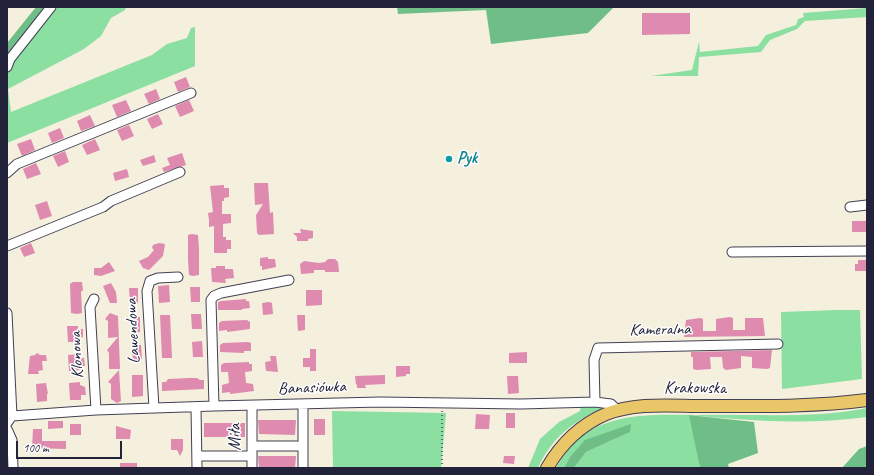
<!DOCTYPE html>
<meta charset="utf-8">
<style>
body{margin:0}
#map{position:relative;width:874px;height:475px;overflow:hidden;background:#f5efde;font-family:Caveat,sans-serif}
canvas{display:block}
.frame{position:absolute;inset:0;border:8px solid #22223b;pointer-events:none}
.scale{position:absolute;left:16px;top:441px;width:106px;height:18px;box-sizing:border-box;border:2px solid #22223b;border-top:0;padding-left:5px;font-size:12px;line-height:14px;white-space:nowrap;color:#22223b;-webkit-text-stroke:3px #fff;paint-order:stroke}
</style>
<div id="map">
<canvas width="874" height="475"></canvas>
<div class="frame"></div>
<div class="scale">100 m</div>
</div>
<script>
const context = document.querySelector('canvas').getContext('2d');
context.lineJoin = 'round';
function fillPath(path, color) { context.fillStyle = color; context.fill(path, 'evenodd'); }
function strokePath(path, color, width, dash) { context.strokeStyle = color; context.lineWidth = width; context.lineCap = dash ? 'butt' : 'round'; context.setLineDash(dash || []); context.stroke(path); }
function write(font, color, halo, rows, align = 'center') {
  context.font = font + ' Caveat,sans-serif'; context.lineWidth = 3; context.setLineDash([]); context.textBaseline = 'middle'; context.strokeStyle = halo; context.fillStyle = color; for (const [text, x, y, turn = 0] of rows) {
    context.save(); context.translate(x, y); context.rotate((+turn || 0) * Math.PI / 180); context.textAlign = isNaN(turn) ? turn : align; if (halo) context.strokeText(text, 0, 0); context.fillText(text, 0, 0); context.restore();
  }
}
fillPath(new Path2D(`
 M50,7H126L125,10L111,18L101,36L84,49L8,89L11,112L152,55L167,44L187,38L191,28L195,27V66L7,143V58Z
 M867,8V17L805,21L797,29L770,40L761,52L699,57L698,76H651L692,70L699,42L700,52L758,46L766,35L796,25L798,19L804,17L803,13Z
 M837,310H860L862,379L782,389L781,312Z
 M601,405L602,408C573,422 552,437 538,468H528L540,439L559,422L580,411L581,407Z
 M867,408V417C807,425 749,421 690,415L700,468H574L586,452L630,432L570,457L564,468H556C564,454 574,441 588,432C621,412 660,415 697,415C751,414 815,419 867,408Z
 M332,411L446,413L441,468H333Z`), '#8adfa1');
fillPath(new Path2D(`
 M36,7H50L7,58V43Z
 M397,7H614L588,33L491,44L486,10L398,14Z
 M689,415L754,422L758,453L728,464L729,468H700Z
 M631,424L630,432L586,452L574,468H564L570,457L585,440Z
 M867,446V468H842L859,449Z`), '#6fbe87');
fillPath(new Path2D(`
 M642,13H690V34L642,35Z
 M186,77L190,87L178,92L174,82Z
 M156,89L160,99L149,104L144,94Z
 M126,100L131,111L117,117L112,105Z
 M189,100L194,111L180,117L175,106Z
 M158,114L163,124L152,129L147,119Z
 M90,115L95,126L81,131L77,121Z
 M129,125L134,136L122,141L117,130Z
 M60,128L64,138L52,143L48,133Z
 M31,139L35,150L22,156L17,144Z
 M95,139L100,150L87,155L82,145Z
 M65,151L69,162L58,167L53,156Z
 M182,153L186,165L164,172L162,168L170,165L167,158Z
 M154,155L156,162L143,166L140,160Z
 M36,163L41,174L27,179L23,169Z
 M127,169L129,177L115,181L113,173Z
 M254,183H268L270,213L273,212L274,234L259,235L257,233L256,215L263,204L255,205Z
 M224,185V188H229V197L224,198V201H222V214H231V223L223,224V237H226V240H231V249H227V253H214V226L209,227V220L208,213L213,212L210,186Z
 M47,201L52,216L40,220L35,205Z
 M852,221H867V232H852Z
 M300,229L313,231V238L308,239V241H297V237L293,233H301Z
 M192,234L198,235L199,250V275L193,276L189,275L188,260V235Z
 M31,243L35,253L24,257L20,248Z
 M159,243L165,244L163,256L149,270L143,268L139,261L148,257L154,250L152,248L153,245Z
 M268,257V259H275L276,267L262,270V266H260V258Z
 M328,259H335L338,262L339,272H325V270H314V273L301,274L300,264L304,261L319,263L325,262Z
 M858,260H867V271H855V264H858Z
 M109,262L115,271L101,276L94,275V268H101Z
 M216,266H225V269H233L234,278L225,279L226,283L212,282L211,268H216Z
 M73,282H82L83,291H81L82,313L77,314L71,313L70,284Z
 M111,283L116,292L117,303H110L103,286Z
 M169,285L170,302L159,303L158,286Z
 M190,287H200V302H191Z
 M129,288H138V303L133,304L130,302Z
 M306,290H322V305L306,306Z
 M246,299V301H249L250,308L242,309V310H218V302L221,301Z
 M269,302L272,303L273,314L263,315L262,303Z
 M110,313L118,316L120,369H109V353L107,350L118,337L108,338V321L105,319Z
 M191,314H201L202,329H192Z
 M160,315H170L172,358H162Z
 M297,315H305V330L298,331Z
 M131,317H140V332L135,333L132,331Z
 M730,317L733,318V330H745V318H763L765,336L684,337L686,320L700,318L703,319V331H716V319Z
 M247,320L250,322V329L227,332V330L219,331V323L222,321Z
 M67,326H78V330L83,329V337L78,338V342H68Z
 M202,341L203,357H193L192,342Z
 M248,342L251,343V351H244V353L220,352V345L223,343Z
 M141,345L142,359L136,362L133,360L132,346Z
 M310,349H316V371H310V367H303V358H310Z
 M772,350L770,368L767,369L752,368V357L741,356V368L726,370L723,368L722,357H710L711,369L697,370L693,369V357H691V352Z
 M527,352V363H509V353Z
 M37,353L40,355H46L47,361H42L43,370L38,371L39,374H28L30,356L35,355Z
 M79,354V358H84L85,366H80V370L69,371L68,355Z
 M270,356H276L278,372L266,371L265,362L271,361Z
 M249,362V364H252V371L245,372L246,383L253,384L254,391L230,394V392L222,393V385L229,383L228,372H221V365L224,363Z
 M396,366H410V374H406V376L396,377Z
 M119,370L121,401L117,403L111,399V384L108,382Z
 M132,375H143V396L132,397Z
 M385,375V384L365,385L366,388H357V384L356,385L355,376Z
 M507,376H518L519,393L508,394Z
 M189,378H197L200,380H204V389L162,391V382H166L168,379Z
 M80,382V385L85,387L86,395H81V400H70L69,383Z
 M46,383L48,394H47V401L37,402L36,384Z
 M506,413H515V428H506Z
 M476,414L490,415L489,429H475Z
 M314,419H325V435H314Z
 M258,420H296L295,435L259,434Z
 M48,421H63V428L48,429Z
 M204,423H245V437H204Z
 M70,424H81V435H70Z
 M116,426L131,430L130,439H116Z
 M33,429H42V441H66V449L32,448Z
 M171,439H183V450L180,456L177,450H171Z
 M258,456H296L295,468H259Z
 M504,456H515L514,464L503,463Z
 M120,463H137V468H120Z`), '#de8baf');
const minor = new Path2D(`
 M7,67L10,59L51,7
 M7,173L17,164L191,93
 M850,207L867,205
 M7,246L103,207L111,201L180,172
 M732,252L867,251
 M94,299L90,307L96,410
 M7,313L12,416
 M595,402L594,360L598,348L778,344
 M214,406L211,300L214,296L221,293L289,280
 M196,407L197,468
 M154,408L147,291L150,281L158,278L178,277
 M7,423L12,416L96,410L214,406L380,402L521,404L595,402L611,404L618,411
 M7,429L12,440L13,468
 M252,446H297
 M201,456H252
 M252,468V406
 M303,468V404`);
const major = new Path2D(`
 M547,468C561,444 580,425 606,414C636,402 672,406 703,406C758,406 813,407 867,400`);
strokePath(minor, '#424153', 11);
strokePath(major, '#424153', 14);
strokePath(new Path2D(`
 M442,411V467`), '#424153', 1.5, [1, 3]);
strokePath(minor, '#fff', 9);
strokePath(major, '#e9c769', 12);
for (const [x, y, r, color] of [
 [449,159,4,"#0f9aa8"]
]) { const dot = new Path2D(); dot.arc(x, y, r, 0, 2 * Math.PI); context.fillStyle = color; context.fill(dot); strokePath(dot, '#fff', 1.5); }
write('bold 17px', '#0d838f', '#fff', [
 ["Pyk",457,159]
], 'left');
write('17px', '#22223b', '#fff', [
 ["Kameralna",660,330,-1],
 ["Lawendowa",133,331,-93],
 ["Klonowa",77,355,-93],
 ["Banasiówka",312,388,-2],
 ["Krakowska",695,389],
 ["Miła",236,437,-90]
]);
</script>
